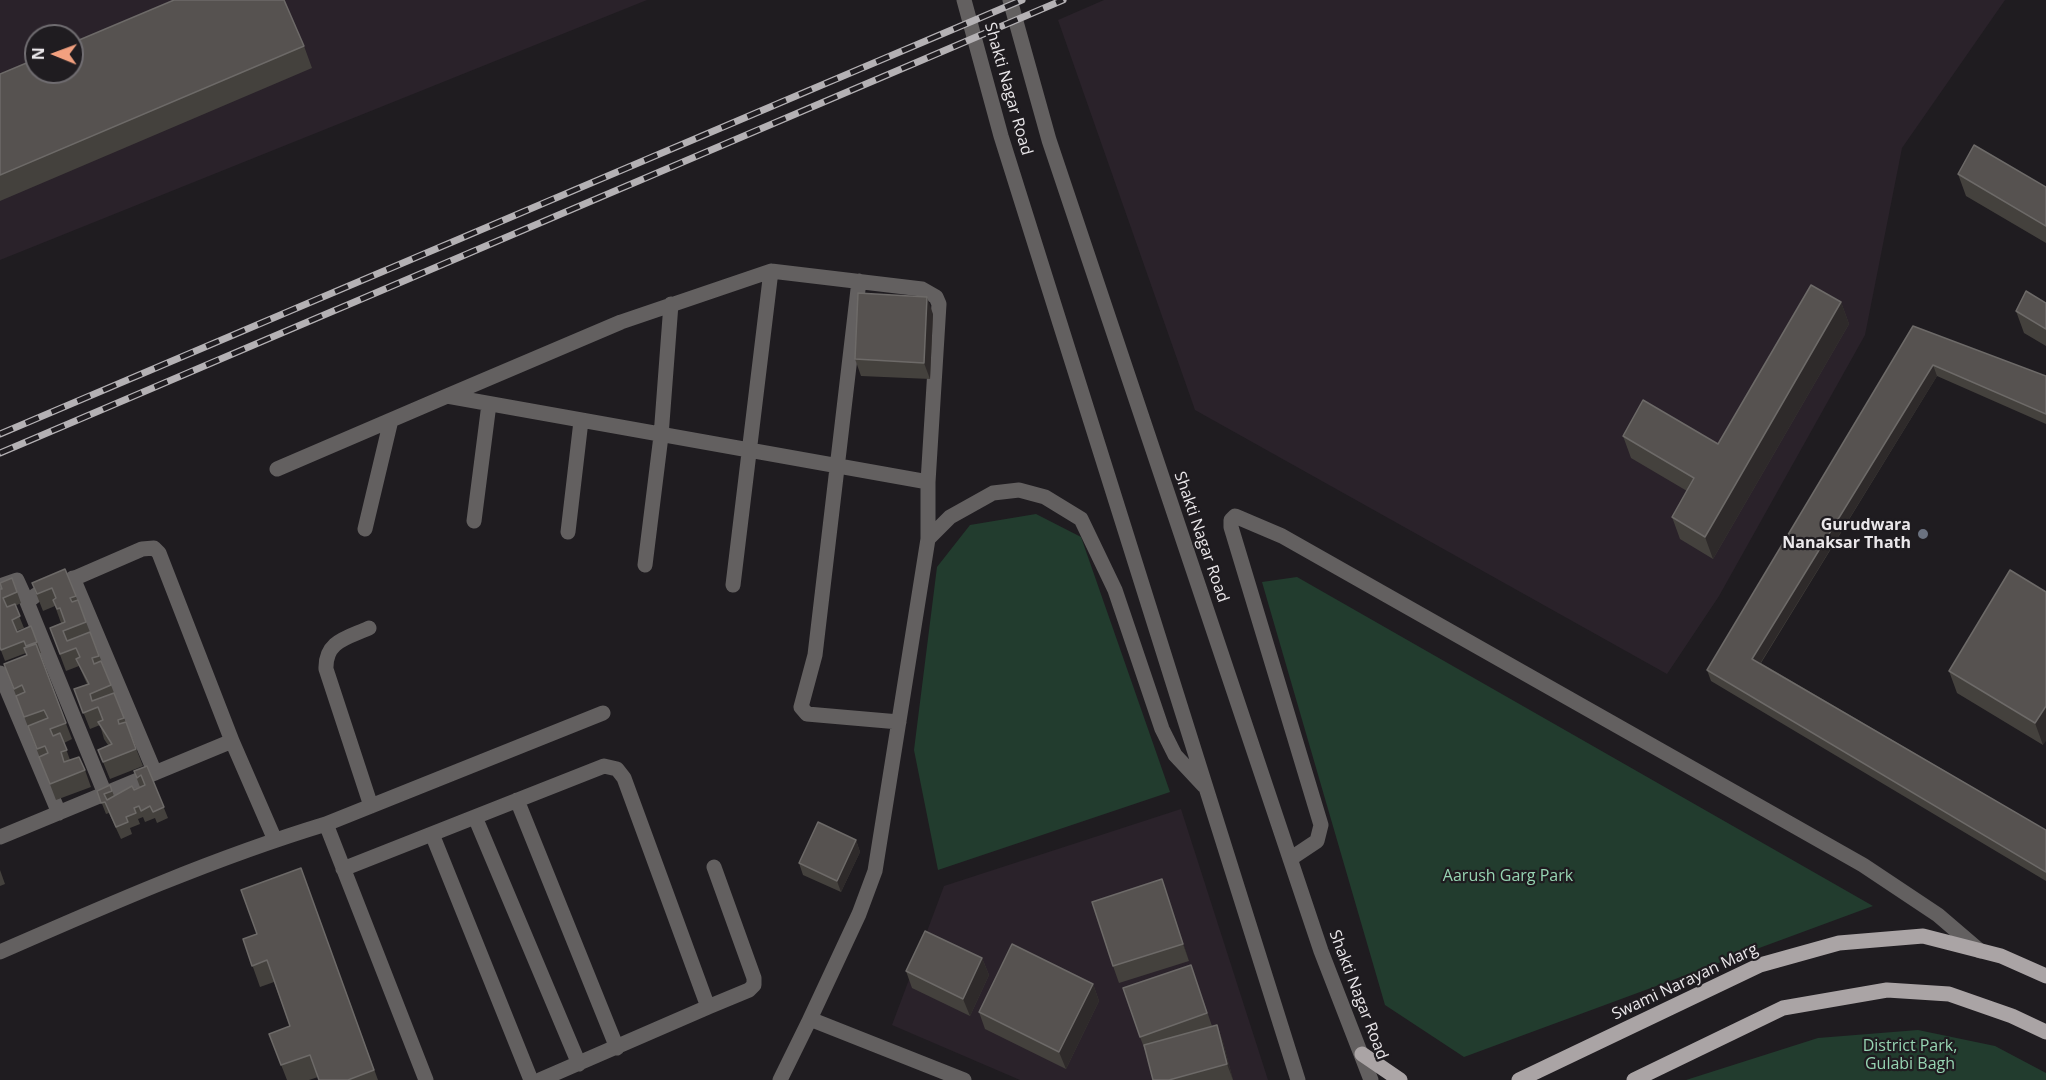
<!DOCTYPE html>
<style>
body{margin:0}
#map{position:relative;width:2046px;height:1080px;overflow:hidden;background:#1f1c20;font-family:"Open Sans",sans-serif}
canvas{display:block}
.north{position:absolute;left:24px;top:24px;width:60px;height:60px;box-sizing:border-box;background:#1f1c20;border:2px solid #706d71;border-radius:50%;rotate:271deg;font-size:16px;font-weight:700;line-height:24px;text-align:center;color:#eae7ea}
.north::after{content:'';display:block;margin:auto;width:21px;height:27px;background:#f2a07f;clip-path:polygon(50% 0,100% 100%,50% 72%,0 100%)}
</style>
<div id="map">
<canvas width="2046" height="1080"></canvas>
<div class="north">N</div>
</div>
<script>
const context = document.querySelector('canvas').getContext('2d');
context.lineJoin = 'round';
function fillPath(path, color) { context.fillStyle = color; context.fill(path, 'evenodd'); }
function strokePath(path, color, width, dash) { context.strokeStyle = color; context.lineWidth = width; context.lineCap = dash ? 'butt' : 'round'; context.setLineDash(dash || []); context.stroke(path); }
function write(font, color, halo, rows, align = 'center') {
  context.font = font + ' "Open Sans",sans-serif'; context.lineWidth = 4.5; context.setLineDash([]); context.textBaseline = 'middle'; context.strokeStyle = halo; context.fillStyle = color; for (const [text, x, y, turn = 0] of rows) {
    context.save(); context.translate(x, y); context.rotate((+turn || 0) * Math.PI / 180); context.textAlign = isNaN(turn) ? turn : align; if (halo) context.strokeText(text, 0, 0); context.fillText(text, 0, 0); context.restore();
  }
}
fillPath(new Path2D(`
 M0,0H647L0,260ZM36,36H72V72H36Z
 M1104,0H2005L1902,148L1865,335L1719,596L1667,674L1195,410L1058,20Z
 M1181,809L1268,1080H1020L892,1025L944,886Z`), '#2a222a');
fillPath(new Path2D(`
 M1036,514L1081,537L1170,792L938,870L914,750L937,567L970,525Z
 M1297,577L1873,906L1464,1057L1385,1005L1262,582Z
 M1918,1030L1995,1046L2046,1073V1080H1686L1818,1038Z`), '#223c2e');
strokePath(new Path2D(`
 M964,0L1001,136L1298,1080
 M1010,0L1049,140L1321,951L1371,1080
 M859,281L815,655L801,707L807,714L899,722
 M277,469L447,396
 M474,521L489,404
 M365,529L391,420
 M568,532L581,421
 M928,539V482L447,396L621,322L771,271L922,289L936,297L939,304L928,482
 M645,565L661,436L671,304
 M73,578L155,773
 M733,585L771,271
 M0,586L17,580L27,602
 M369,628C347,638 325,641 326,669L371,806
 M0,673L59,813
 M105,794L27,602L36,595L142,549L154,548L159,553L232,741
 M517,800L617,1048
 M475,817L579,1064
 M432,834L531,1080
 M0,837L232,741L275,840
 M1290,859L1317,841L1321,825L1231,527V520L1235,516L1282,536L1863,865L1938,915L1980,951
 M343,869L604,766L617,769L624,778L708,1007L540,1080
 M0,952C107,905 214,858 326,824
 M708,1007L749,990L754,985V978L714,867
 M810,1019L859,914L875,871L928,539L950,517L993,493L1019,490L1045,497L1081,519L1115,590L1162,729L1175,755L1204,786
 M426,1080L326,824L603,713
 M780,1080L810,1019L964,1080`), '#636060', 15);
strokePath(new Path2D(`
 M1362,1054L1400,1080
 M1519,1080L1760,965L1839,943L1923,936L2001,956L2046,976
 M1634,1080L1783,1008L1887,990L1949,994L2012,1016L2046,1032`), '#aaa4a5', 15);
const rail = new Path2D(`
 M0,434L1022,0
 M0,453L1063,0`);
strokePath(rail, '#b4b1b4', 7);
strokePath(rail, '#1f1c20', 4.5, [14]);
fillPath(new Path2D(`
 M304,46L312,68L0,201V74Z
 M1958,174L2046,187V243L1966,196Z
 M1841,302L1849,324L1713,559L1680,539L1672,517L1687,491L1631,458L1623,436L1718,444Z
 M2046,303V346L2024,333L2016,311Z
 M933,314L930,379L861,376L855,359Z
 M1913,326L2046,376V424L1937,376L1761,663L2046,830V881L1711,681L1707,670Z
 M65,569L143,766L110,779L98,750L108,745L104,739L100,725L90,729L74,689L87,684L79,666L66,671L50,628L61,623L55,606L43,611L32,583Z
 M12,578L21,603L15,606L24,628L16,631L37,642L41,653L39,654L72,739L64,743L70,760L85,770L91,787L56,800L4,664L27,655L26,653L5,661L0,648L1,589Z
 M2046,592L2043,745L1957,693L1949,671Z
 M147,766L168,818L157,823L155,818L145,822L143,817L138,819L140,824L130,828L132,834L121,839L109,813L106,814L97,791L110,785L114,796L140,787L134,771Z
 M856,840L860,852L841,892L803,875L799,863Z
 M301,868L378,1080H319L318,1077L309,1080H287L269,1034L290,1026L274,982L260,987L243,939L257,934Z
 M0,870L5,884L0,886Z
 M1162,879L1189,961L1119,983L1113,966Z
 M982,958L989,975L970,1016L912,988L906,971Z
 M1191,965L1212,1026L1217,1025L1223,1042L1233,1080H1153L1146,1053L1140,1037Z
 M1093,984L1099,1001L1066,1069L985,1029L979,1012Z`), '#44413d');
fillPath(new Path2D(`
 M927,297L933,314L930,379L924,363Z
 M1841,302L1849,324L1713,559L1705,537Z
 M1933,365L1937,376L1756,670L1752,659Z
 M2046,706V741L2043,745L2035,723Z
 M856,840L860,852L841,892L837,881Z
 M1162,879L1168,896L1189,961L1183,944Z
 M982,958L989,975L970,1016L963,999Z
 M1093,984L1099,1001L1066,1069L1059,1052Z
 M1217,1025L1223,1042L1233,1080L1227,1064Z`), '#2e2a2a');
const building = new Path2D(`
 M174,0H284L304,46L0,175V74L36,59V72H72V43Z
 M1974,145L2046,187V226L1958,174Z
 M1811,285L1841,302L1705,537L1672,517L1694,478L1623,436L1643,400L1718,444Z
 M2026,291L2046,303V329L2016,311Z
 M858,293L927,297L924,363L855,359Z
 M1913,326L2046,376V414L1933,365L1752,659L2046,830V872L1707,670Z
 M65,569L76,596L70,598L72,602L78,600L86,622L63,631L67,641L90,632L99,656L92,658L94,664L101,661L111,685L90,694L92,701L114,693L124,718L118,720L119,724L126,722L136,749L103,762L98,750L112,744L98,722L103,720L98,707L83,713L74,689L89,684L76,659L80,657L76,648L60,654L50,628L65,622L60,608L57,609L53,600L56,598L52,588L37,594L32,583Z
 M2010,570L2046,592V706L2035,723L1949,671Z
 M12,578L17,592L3,598L7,607L15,604L20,616L12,620L17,632L31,626L37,642L26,646L24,641L1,650L0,647V589H2L0,583Z
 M36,644L66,723L50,729L53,736L60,733L67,750L61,752L64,762L79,757L85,770L50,784L39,757L48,753L45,746L37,749L28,726L48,718L44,710L24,717L16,696L25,692L22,685L14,689L4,664L27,655L24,648Z
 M147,766L164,807L153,812L150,806L141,811L139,806L134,808L136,813L126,817L128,822L116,827L105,802L101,803L97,791L110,785L112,791L104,794L107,800L132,786L134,790L145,785L141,775L137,778L134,771Z
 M818,822L856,840L837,881L799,863Z
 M301,868L374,1070L348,1080H319L310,1055L281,1065L269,1034L290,1026L267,960L252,966L243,939L257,934L241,890Z
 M1162,879L1183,944L1113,966L1092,902Z
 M925,931L982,958L963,999L906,971Z
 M1012,944L1093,984L1059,1052L979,1012Z
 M1191,965L1207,1013L1140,1037L1123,988Z
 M1217,1025L1227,1064L1169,1080H1153L1144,1045Z`);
fillPath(building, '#565250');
strokePath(building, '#6d6a68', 1.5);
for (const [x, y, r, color] of [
 [1923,534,6,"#6b7280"]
]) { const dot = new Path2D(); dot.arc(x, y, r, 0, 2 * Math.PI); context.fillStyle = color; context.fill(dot); strokePath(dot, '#1f1c20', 2); }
write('16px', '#eae7ea', '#1f1c20', [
 ["Shakti Nagar Road",1008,89,74],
 ["Shakti Nagar Road",1201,537,71],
 ["Swami Narayan Marg",1685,982,-25],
 ["Shakti Nagar Road",1358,995,69]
]);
write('bold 16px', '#eae7ea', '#1f1c20', [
 ["Gurudwara",1911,525],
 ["Nanaksar Thath",1911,543]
], 'right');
write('16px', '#97d5b3', '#1f1c20', [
 ["Aarush Garg Park",1508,876],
 ["District Park,",1910,1046],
 ["Gulabi Bagh",1910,1064]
]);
</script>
